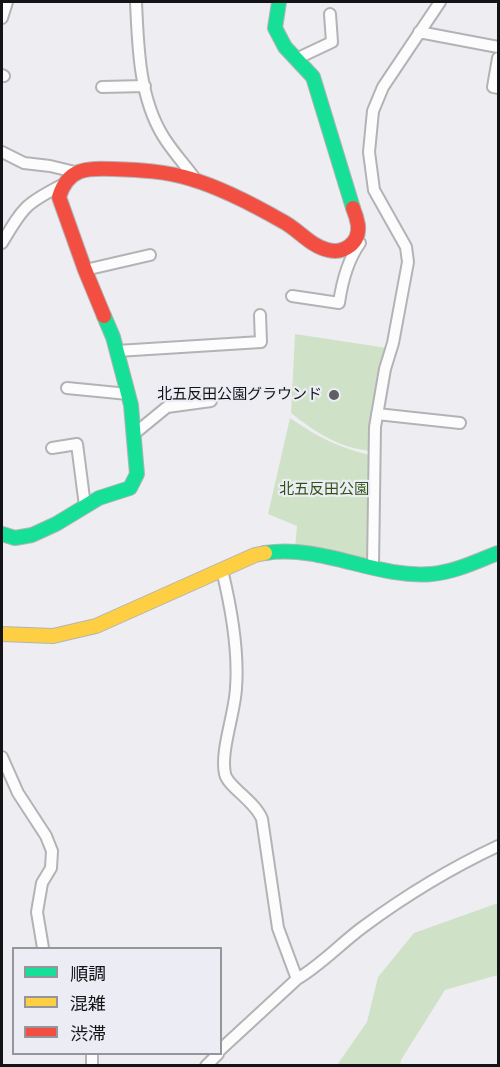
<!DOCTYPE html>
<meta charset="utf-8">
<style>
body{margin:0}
#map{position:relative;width:500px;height:1067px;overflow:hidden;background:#eeeef2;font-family:"Fira Sans","Noto Sans JP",sans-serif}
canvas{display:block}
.frame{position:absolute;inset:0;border:3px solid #131416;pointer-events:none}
.legend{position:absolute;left:12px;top:947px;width:210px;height:108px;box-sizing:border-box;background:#ecedf4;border:2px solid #95969b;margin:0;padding:8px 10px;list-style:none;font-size:18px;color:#131416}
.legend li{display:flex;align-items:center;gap:12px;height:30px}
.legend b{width:30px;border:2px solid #95969b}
</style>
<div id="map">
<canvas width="500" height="1067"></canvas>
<div class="frame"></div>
<ul class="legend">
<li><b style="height:8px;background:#16e098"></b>順調</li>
<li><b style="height:8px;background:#ffcf43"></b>混雑</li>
<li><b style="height:8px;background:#f24e42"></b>渋滞</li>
</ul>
</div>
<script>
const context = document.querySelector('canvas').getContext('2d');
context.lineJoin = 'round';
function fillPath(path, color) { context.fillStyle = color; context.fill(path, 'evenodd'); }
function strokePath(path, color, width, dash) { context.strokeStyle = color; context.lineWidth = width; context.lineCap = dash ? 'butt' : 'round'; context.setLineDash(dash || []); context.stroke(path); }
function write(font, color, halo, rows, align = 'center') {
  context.font = font + ' "Fira Sans","Noto Sans JP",sans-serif'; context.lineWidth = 4.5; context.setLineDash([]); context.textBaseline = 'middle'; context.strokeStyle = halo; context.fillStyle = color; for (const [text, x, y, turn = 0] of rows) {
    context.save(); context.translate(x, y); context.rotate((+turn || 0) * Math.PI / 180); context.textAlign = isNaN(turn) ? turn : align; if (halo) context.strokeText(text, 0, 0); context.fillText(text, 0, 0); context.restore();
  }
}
fillPath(new Path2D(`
 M295,334L387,348L378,377L371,451C339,448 315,432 291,413Z
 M290,418C318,437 337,447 370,455L367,558L295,548L297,526L268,514Z
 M498,903V975L445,990L401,1060L400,1065H337L367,1022L378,977L414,933Z`), '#cfe2c7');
const street = new Path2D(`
 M136,2C138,46 139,97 163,136C172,151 186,166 196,180
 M2,18L7,2
 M419,32L498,47
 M498,58L493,87L498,88
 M296,59L332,42L330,14
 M2,75L4,76
 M102,87L145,86
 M2,152L24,163L50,166L75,172
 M2,243C23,207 26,203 64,184
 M85,270L150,255
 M292,296L339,303C342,282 347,261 360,243
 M117,351L261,342L260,315
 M67,388L128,394
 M377,414L460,423
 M134,434L167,407L211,401
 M52,448L77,444L85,506
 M373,566L375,427L385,369L393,343L408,262L406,247L374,190L369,152L373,111L383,87L440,2
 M222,570C231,607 239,649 236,688C235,713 220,751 225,774C228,787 255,801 262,819L278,928L297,979
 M2,757L18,793L46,836L52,851L51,868L42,883L37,912L43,948
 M220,1050L297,979C321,965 340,944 363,927C405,896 451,868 498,846
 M92,1054V1066
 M206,1066L218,1054`);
const fast = new Path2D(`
 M279,2L275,28L285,47L313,77L353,208
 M2,534L15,538L32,535L56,524L99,498L130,488L137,474L131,405L113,337L104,316
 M265,553C323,544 376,579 432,574C455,572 477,561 498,553`);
const slow = new Path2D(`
 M2,634L53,636L96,626L255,555L265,553`);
const jam = new Path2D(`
 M104,316L85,270L59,197C68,168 86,168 113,169C139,170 166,171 191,179C222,188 254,205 282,221C298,229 310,246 328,250C344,254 360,243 358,225C357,219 355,213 353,208`);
strokePath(street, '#b3b3b6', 14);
strokePath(fast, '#b3b3b6', 16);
strokePath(slow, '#b3b3b6', 16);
strokePath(jam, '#b3b3b6', 16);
strokePath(street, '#fcfcfd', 10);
strokePath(fast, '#16e098', 14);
strokePath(slow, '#ffcf43', 14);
strokePath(jam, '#f24e42', 14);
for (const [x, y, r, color] of [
 [334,395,6,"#606063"]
]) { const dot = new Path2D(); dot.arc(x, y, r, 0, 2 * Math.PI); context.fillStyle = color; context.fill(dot); strokePath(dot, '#ecedf4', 2); }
write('15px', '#131416', '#ecedf4', [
 ["北五反田公園グラウンド",322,395]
], 'right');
write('15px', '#2f5315', '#ecedf4', [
 ["北五反田公園",324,490]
]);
</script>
